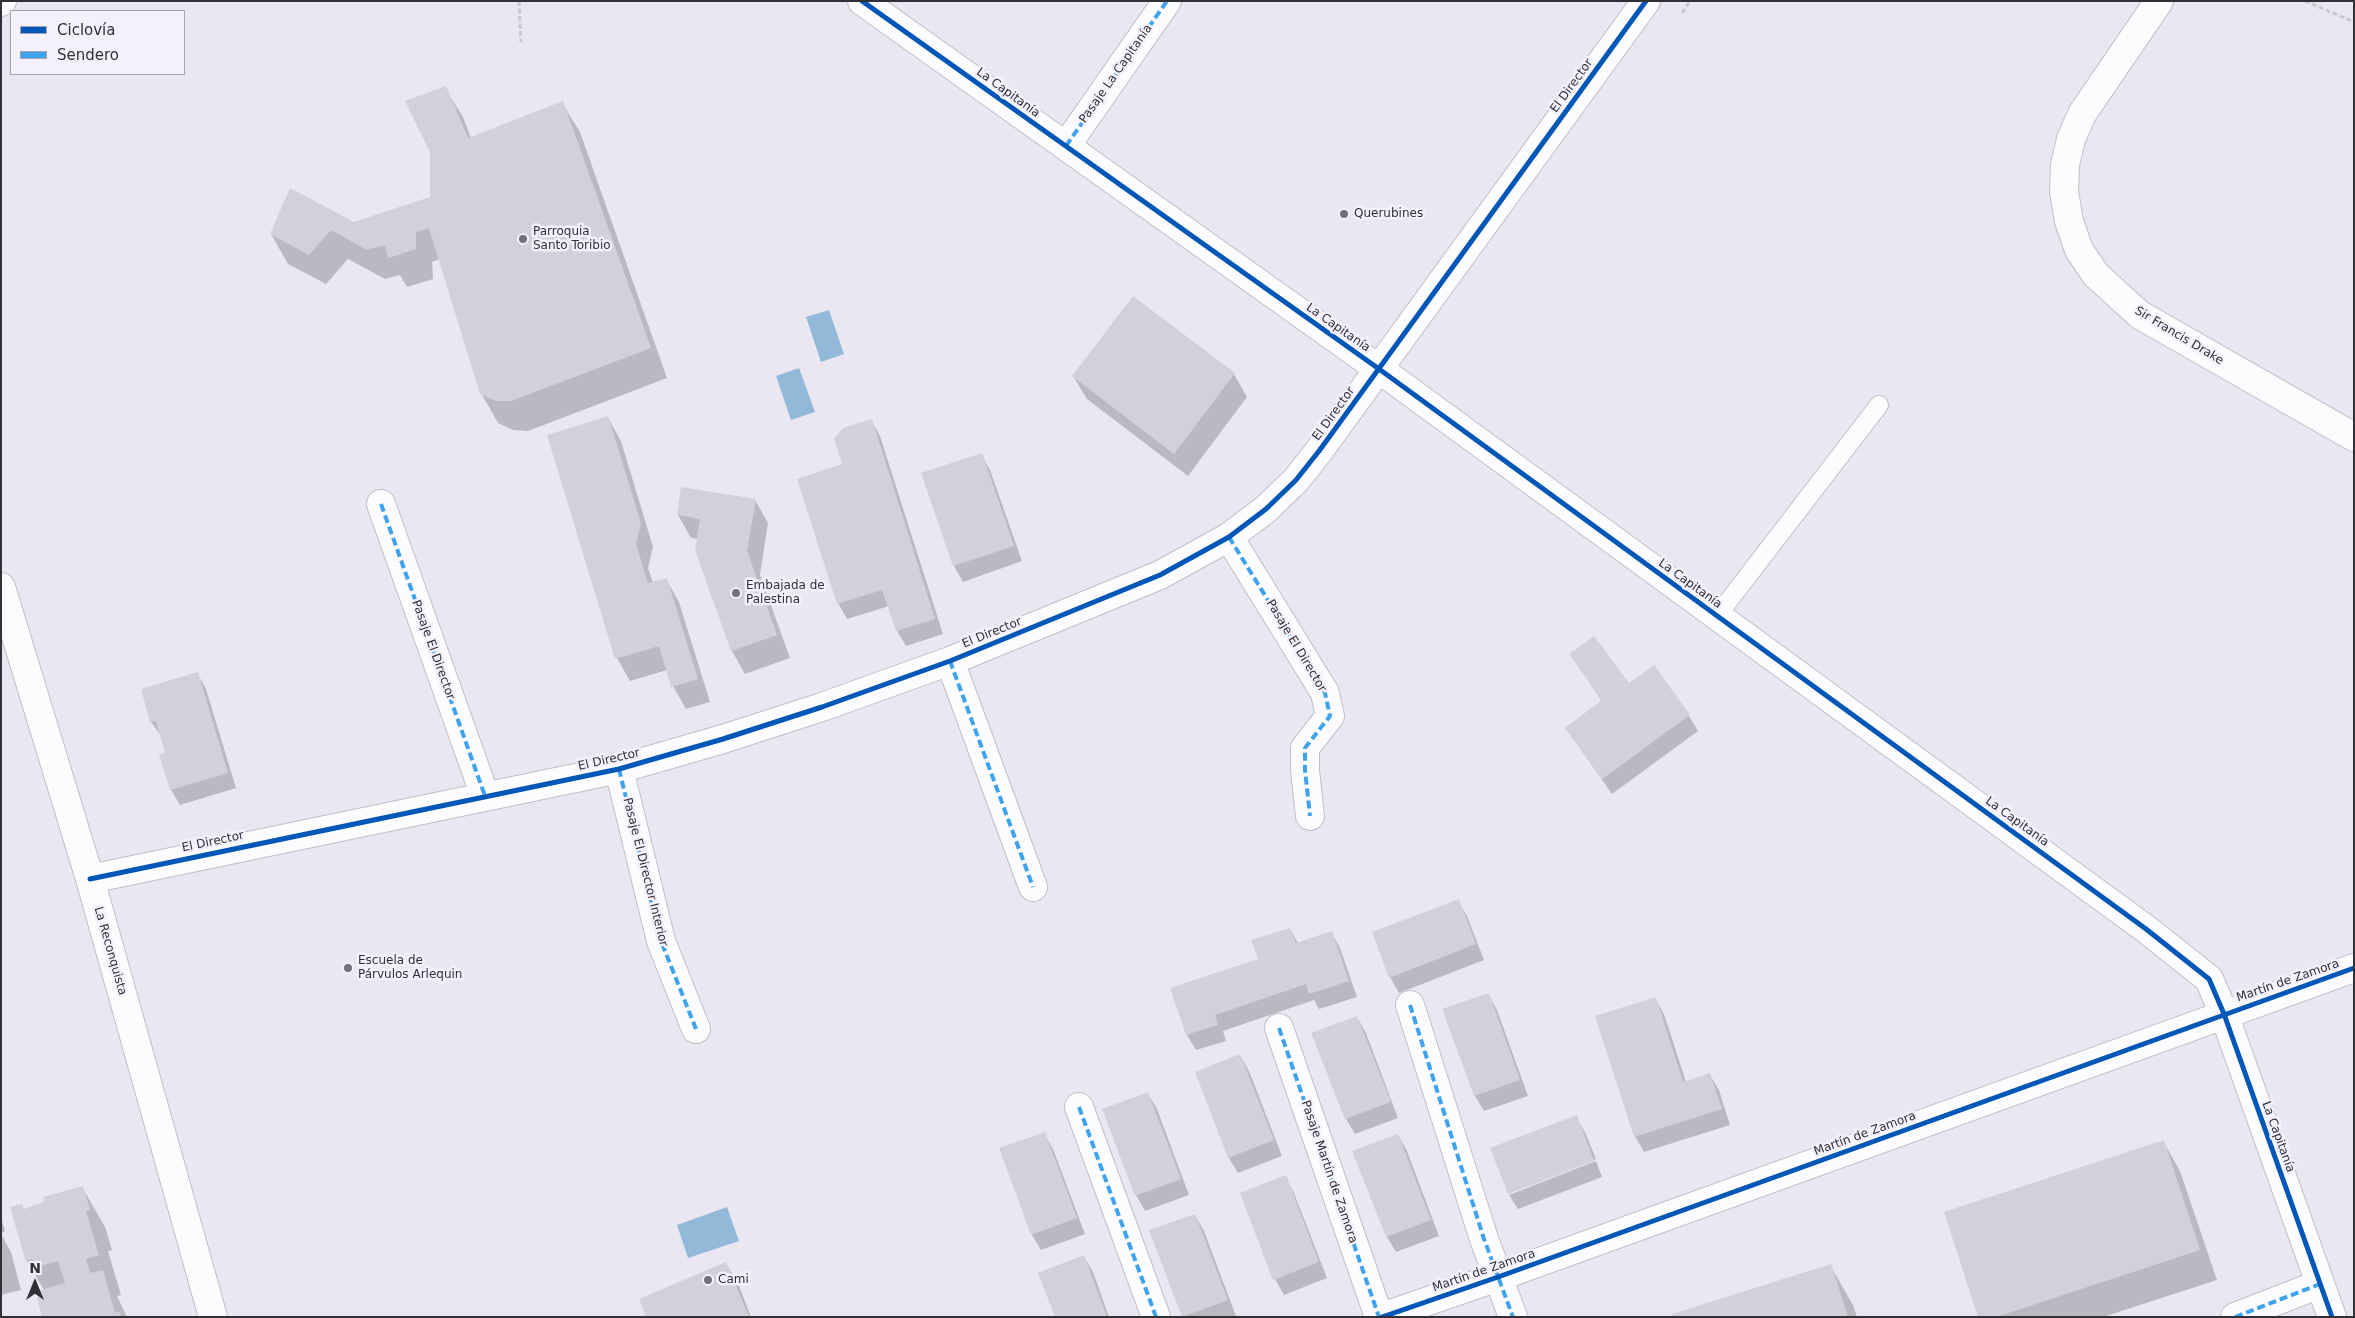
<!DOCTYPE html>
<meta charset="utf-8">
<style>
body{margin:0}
#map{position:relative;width:2355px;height:1318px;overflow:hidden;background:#eae7f2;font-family:"DejaVu Sans",sans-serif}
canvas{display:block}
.frame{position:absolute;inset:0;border:2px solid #313037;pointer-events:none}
.legend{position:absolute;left:10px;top:10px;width:175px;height:65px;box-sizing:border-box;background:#f4f1fd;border:1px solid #a6a4ae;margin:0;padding:6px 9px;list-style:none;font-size:15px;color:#313037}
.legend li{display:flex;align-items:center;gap:10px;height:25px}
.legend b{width:25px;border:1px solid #a6a4ae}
.north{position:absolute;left:10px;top:1258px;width:50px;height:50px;-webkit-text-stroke:4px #f4f1fd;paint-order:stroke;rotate:0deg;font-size:14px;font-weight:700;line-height:20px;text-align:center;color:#313037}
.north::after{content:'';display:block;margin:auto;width:18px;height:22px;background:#313037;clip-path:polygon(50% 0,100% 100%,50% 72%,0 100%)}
</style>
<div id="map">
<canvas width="2355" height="1318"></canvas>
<div class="frame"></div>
<ul class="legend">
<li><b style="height:6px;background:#0057b8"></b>Ciclovía</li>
<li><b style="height:6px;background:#3ea3ec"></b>Sendero</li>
</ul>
<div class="north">N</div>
</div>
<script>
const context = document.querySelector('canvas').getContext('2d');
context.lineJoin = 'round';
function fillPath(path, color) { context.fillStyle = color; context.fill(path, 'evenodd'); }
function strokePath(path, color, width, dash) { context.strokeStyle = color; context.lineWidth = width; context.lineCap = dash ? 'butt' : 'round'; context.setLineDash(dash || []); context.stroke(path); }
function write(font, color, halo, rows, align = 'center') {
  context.font = font + ' "DejaVu Sans",sans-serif'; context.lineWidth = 5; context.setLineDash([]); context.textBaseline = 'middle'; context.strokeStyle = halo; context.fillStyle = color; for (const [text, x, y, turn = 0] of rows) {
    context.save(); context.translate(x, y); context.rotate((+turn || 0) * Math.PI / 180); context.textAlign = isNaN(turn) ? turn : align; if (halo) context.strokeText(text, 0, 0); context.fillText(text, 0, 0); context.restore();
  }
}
fillPath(new Path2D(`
 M829,310L844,354L821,362L806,317Z
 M799,368L815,412L791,420L776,376Z
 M727,1207L739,1241L688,1258L677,1225Z`), '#92bad8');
fillPath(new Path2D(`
 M445,88L463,117L471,138L562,103L580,132L667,378L528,431L513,430L498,423L481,393L440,259L432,262L433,279L407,287L400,275L385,279L348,259L326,284L288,264L271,234L354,223L432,198Z
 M1133,298L1234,374L1247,397L1188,476L1087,399L1073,376Z
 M608,418L621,441L653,547L648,568L653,583L666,579L679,602L710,702L686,709L673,686L667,670L630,681L617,658Z
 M871,420L880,436L943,634L906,646L897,631L889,606L847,619L838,603L844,465Z
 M981,454L990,470L1022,561L963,582L954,566L923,474Z
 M755,500L768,523L760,575L790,658L745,674L732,651L698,539L691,538L678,515Z
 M1570,654L1689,716L1698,731L1612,794L1566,728L1602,701Z
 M197,673L206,689L236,788L180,805L171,790L162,737L151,722Z
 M1458,901L1467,916L1484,960L1399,993L1390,977Z
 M1290,929L1298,943L1331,932L1340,948L1357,997L1319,1009L1314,1000L1223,1031L1226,1041L1196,1050L1187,1035Z
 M1488,994L1497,1010L1528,1096L1484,1111L1475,1096L1444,1010Z
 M1655,998L1664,1014L1686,1082L1710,1075L1719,1090L1730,1125L1644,1152L1635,1136Z
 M1357,1017L1366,1033L1398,1118L1355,1134L1346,1119L1313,1034Z
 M1240,1055L1249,1071L1282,1156L1238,1173L1229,1158Z
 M1148,1094L1157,1109L1189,1195L1145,1211L1136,1195Z
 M1576,1117L1585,1132L1596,1159L1509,1192V1194L1492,1149Z
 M1044,1133L1053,1149L1085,1234L1041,1250L1032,1235L1000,1149Z
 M1398,1135L1407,1151L1439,1236L1396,1252L1387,1237L1354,1152Z
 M2163,1141L2180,1171L2217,1280L2103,1317H1979Z
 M1596,1161L1602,1177L1518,1209L1509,1195Z
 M1285,1177L1294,1193L1327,1278L1284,1295L1275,1279Z
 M82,1187L105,1227L112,1250L108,1251L121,1295L117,1296L127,1317H44V1290L27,1261L24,1210Z
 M1195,1215L1204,1231L1236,1316L1183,1317Z
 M1,1218L5,1231L1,1233Z
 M1,1234L11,1252L21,1290L1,1295Z
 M1084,1257L1093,1272L1109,1317H1056Z
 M726,1263L739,1286L751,1317H647Z
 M1830,1265L1853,1305L1857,1317H1674Z`), '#0003');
fillPath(new Path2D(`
 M446,86L468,138L563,101L651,348L511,401H496L480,394L429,228L416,232V249L388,258L385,245L367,250L331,230L309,255L270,234L290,188L354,222L430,197V152L405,101Z
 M1133,296L1235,373L1174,454L1072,376Z
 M608,416L641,523L636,544L648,583L667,578L698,679L671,687L659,646L615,659L547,435Z
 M872,419L935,619L896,631L882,590L837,604L797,479L842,464L834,439L843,428Z
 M982,453L1014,546L953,566L921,473Z
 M681,487L756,499L747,551L777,635L731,651L695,550L700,519L677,515Z
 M1594,636L1629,683L1654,665L1690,715L1602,779L1565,728L1602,700L1569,654Z
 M198,672L228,773L170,790L159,754L165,753L156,721L150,722L141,689Z
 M1459,899L1476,944L1389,978L1372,932Z
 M1290,928L1296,943L1332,931L1349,981L1309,994L1306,984L1215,1015L1218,1025L1186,1035L1170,988L1258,959L1251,940Z
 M1489,993L1520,1080L1474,1096L1442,1009Z
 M1656,997L1683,1082L1710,1073L1722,1109L1634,1137L1595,1016Z
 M1357,1016L1391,1102L1345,1119L1311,1033Z
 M1240,1054L1274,1140L1228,1158L1195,1072Z
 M1148,1092L1181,1179L1135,1196L1102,1109Z
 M1577,1115L1594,1161L1508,1194L1490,1148Z
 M1045,1132L1077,1218L1031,1235L999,1148Z
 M1398,1134L1431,1220L1386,1237L1352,1151Z
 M2164,1140L2200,1250L1996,1317H1978L1944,1212Z
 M1286,1175L1319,1262L1273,1280L1240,1193Z
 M83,1186L90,1210L86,1211L99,1255L86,1259L90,1273L103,1270L115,1313L119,1311L121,1317H42L37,1297L42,1296L41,1290L65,1283L58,1261L34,1268L32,1259L26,1262L10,1207L22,1204L24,1209L44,1202L43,1197Z
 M1195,1214L1228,1300L1182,1317L1149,1230Z
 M1084,1255L1107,1317H1055L1038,1273Z
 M726,1262L749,1317H646L639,1299Z
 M1831,1264L1848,1317H1673L1672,1314Z`), '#d2d0da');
const service = new Path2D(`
 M1717,616L1879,405`);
const minor = new Path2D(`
 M862,1L1379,369L2146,929L2209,979L2224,1014L2332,1317
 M2159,1L2082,114L2071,139L2065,165L2064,192L2069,221L2079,250L2096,275L2140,315L2354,437
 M1066,146L1167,1
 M381,504L485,796
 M1229,537L1325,693L1330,716L1305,748V770L1310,816
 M1,587L90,879L213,1317
 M950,661L1033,887
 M619,769L661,941L696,1029
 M90,879L619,769L723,739L822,707L950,661L1160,575L1229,537L1266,509L1296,480L1319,451L1646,1
 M1410,1005L1484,1239L1513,1317
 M1279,1028L1379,1317
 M1079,1107L1156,1317
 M2235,1317L2320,1284`);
const tertiary = new Path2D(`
 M1,2L2,1
 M1382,1317L1498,1277L2354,968`);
strokePath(service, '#c0bec7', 20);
strokePath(minor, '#c0bec7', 30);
strokePath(tertiary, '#c0bec7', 30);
strokePath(new Path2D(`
 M519,1L521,42
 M2305,1L2354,22
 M1682,13L1690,1`), '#cac9cd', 3, [5, 2.5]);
strokePath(service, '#fcfbfd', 18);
strokePath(minor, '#fcfbfd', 28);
strokePath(tertiary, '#fcfbfd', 28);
strokePath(new Path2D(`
 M1066,146L1167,1
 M381,504L485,796
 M1229,537L1325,693L1330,716L1305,748V770L1310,816
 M950,661L1033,887
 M619,769L661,941L696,1029
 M1410,1005L1484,1239L1513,1317
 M1279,1028L1379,1317
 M1079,1107L1156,1317
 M2235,1317L2320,1284`), '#3ea3ec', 4, [8, 4]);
strokePath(new Path2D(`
 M862,1L1379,369L2146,929L2209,979L2224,1014L2332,1317
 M90,879L619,769L723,739L822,707L950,661L1160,575L1229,537L1266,509L1296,480L1319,451L1646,1
 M1382,1317L1498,1277L2354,968`), '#0057b8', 5);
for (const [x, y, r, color] of [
 [1344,214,5,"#727078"],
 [523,239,5,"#727078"],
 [736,593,5,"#727078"],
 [348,968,5,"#727078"],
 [708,1280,5,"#727078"]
]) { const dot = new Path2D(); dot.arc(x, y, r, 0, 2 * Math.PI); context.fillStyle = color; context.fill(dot); strokePath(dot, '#f4f1fd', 2); }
write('12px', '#313037', '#f4f1fd', [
 ["Pasaje La Capitanía",1116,74,-55],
 ["El Director",1572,86,-54],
 ["La Capitanía",1008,93,36],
 ["La Capitanía",1338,328,35],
 ["Sir Francis Drake",2179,336,31],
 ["El Director",1334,414,-54],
 ["La Capitanía",1690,584,36],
 ["El Director",992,633,-22],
 ["Pasaje El Director",1296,646,59],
 ["Pasaje El Director",433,650,70],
 ["El Director",609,760,-13],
 ["La Capitanía",2017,822,36],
 ["El Director",213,842,-12],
 ["Pasaje El Director Interior",645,872,76],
 ["La Reconquista",110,951,74],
 ["Martín de Zamora",2288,981,-19],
 ["Martín de Zamora",1865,1134,-20],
 ["La Capitanía",2278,1137,70],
 ["Pasaje Martín de Zamora",1329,1172,71],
 ["Martín de Zamora",1484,1271,-19]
]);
write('12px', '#313037', '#f4f1fd', [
 ["Querubines",1354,214],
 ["Parroquia",533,232],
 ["Santo Toribio",533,246],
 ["Embajada de",746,586],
 ["Palestina",746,600],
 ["Escuela de",358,961],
 ["Párvulos Arlequin",358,975],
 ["Cami",718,1280]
], 'left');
</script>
